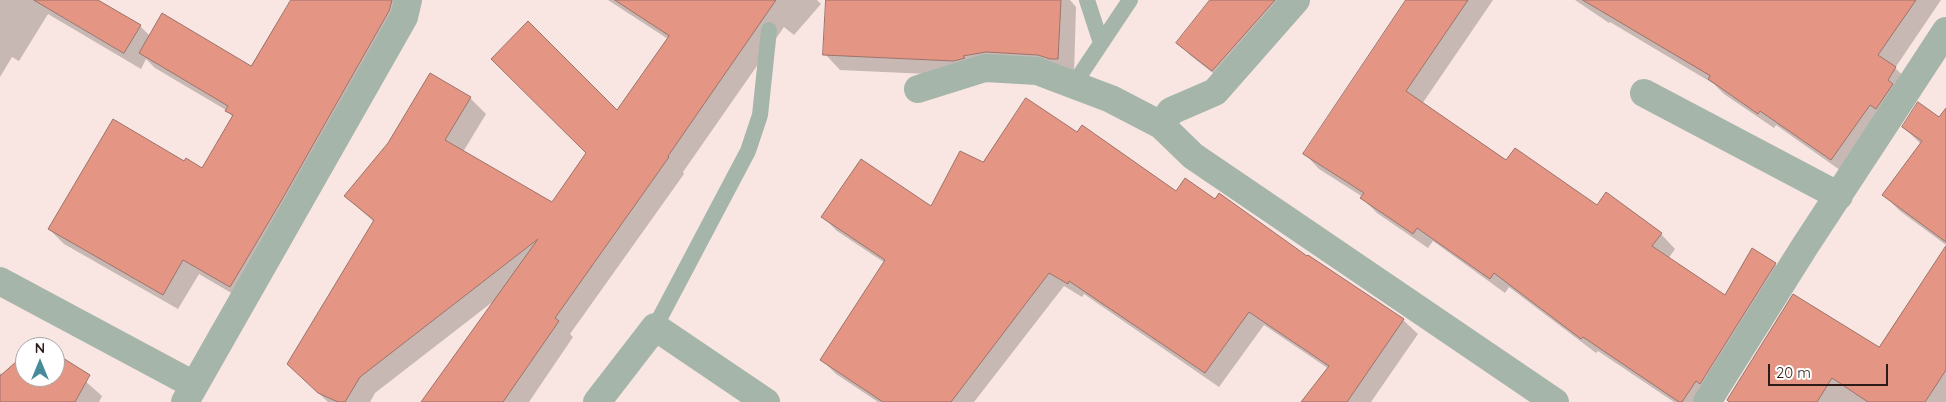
<!DOCTYPE html>
<style>
body{margin:0}
#map{position:relative;width:1946px;height:402px;overflow:hidden;background:#f9e6e2;font-family:Quicksand,sans-serif}
canvas{display:block}
.north{position:absolute;left:15px;top:337px;width:50px;height:50px;box-sizing:border-box;background:#fff;border:1px solid #aba4a3;border-radius:50%;rotate:0deg;font-size:14px;font-weight:700;line-height:20px;text-align:center;color:#2c1b18}
.north::after{content:'';display:block;margin:auto;width:18px;height:22px;background:#478b9a;clip-path:polygon(50% 0,100% 100%,50% 72%,0 100%)}
.scale{position:absolute;left:1768px;top:364px;width:120px;height:22px;box-sizing:border-box;border:2px solid #2c1b18;border-top:0;padding-left:6px;font-size:15px;line-height:18px;white-space:nowrap;color:#2c1b18;-webkit-text-stroke:4px #fff;paint-order:stroke}
</style>
<div id="map">
<canvas width="1946" height="402"></canvas>
<div class="north">N</div>
<div class="scale">20 m</div>
</div>
<script>
const context = document.querySelector('canvas').getContext('2d');
context.lineJoin = 'round';
function fillPath(path, color) { context.fillStyle = color; context.fill(path, 'evenodd'); }
function strokePath(path, color, width, dash) { context.strokeStyle = color; context.lineWidth = width; context.lineCap = dash ? 'butt' : 'round'; context.setLineDash(dash || []); context.stroke(path); }
fillPath(new Path2D(`
 M0,0H96L140,26L150,36L252,68L292,0H394L407,13L245,301L199,274L178,309L64,244L49,229L185,163L203,170L233,117L226,110L155,68L146,59L141,69L48,14L19,61L12,57L0,77Z
 M608,0H817L821,4L794,35L784,27L683,172L684,174L570,334L573,337L529,402H422L495,300L375,393L370,402H328L305,380L374,222L345,196L470,98L486,114L463,152L552,203L668,39Z
 M828,0H1070L1076,7L1074,75L971,76L840,70L825,54Z
 M1211,0H1303L1227,84L1191,56L1178,43Z
 M1408,0H1493L1422,104L1506,162L1597,206L1661,234L1675,249L1668,259L1725,297L1775,264L1790,278L1706,402H1674L1598,351L1596,353L1509,287L1505,293L1433,241L1428,248L1377,213L1362,198L1363,197L1319,169L1305,154Z
 M1575,0H1941L1895,68L1911,83L1847,175L1776,125L1774,128L1724,94L1714,84L1610,22L1609,23Z
 M1946,124V245L1900,211L1884,195L1921,144L1903,127Z
 M1078,134L1177,193L1215,200L1403,320L1418,334L1371,402H1302L1329,369L1264,325L1219,387L1084,294L1082,297L1064,286L974,402H878L836,374L822,360L885,263L837,231L823,217L931,208L983,164Z
 M1946,248V402H1730L1879,349Z
 M38,344L43,347H34Z
 M55,354L102,396L99,402H0V373L3,375L25,355V377H55Z`), '#0003');
const building = new Path2D(`
 M34,0H98L141,25L124,53Z
 M291,0H392L389,11L280,203L230,287L183,260L163,295L48,229L113,119L184,161L186,158L202,168L233,115L225,111L228,106L139,53L162,13L251,66Z
 M615,0H776L668,156L669,157L555,318L559,321L503,402H421L538,239L360,377L345,402H338L318,393L287,364L374,220L344,196L388,143L430,73L471,97L445,140L552,202L586,153L491,59L528,21L617,110L669,36Z
 M826,0H1061L1058,59H1050L1038,55L986,52L963,56L965,58L954,61L823,55Z
 M1210,0H1275L1212,71L1176,43Z
 M1406,0H1468L1406,91L1506,160L1515,148L1597,205L1606,192L1662,233L1652,246L1725,295L1752,248L1776,263L1700,384L1696,381L1682,402H1679L1583,337L1581,339L1494,273L1490,279L1417,228L1413,234L1360,198L1364,193L1303,154Z
 M1583,0H1916L1878,55L1896,67L1888,80L1893,84L1876,109L1870,105L1831,160L1760,111L1758,114L1708,79L1710,76Z
 M1026,98L1077,132L1082,125L1176,191L1185,178L1215,199L1219,193L1307,256L1308,255L1404,319L1347,402H1301L1329,366L1249,312L1205,373L1069,281L1068,284L1049,273L951,402H883L820,360L885,260L821,217L861,159L931,206L960,151L983,162Z
 M1918,102L1939,117L1946,108V242L1882,195L1922,141L1902,127Z
 M1946,246V370L1925,402H1868L1832,378L1817,402H1729L1727,400L1793,294L1879,347Z
 M55,353L90,375L75,402H0V376L25,354V377H55Z`);
fillPath(building, '#e49583');
strokePath(building, '#9c736a', 1);
strokePath(new Path2D(`
 M1087,0L1101,43
 M1074,84L1130,0
 M655,327L748,151L760,115L769,30`), '#a5b5a9', 16);
strokePath(new Path2D(`
 M918,89L985,68L1037,71L1111,99L1161,125L1193,156L1555,402
 M1644,93L1839,196
 M1161,125L1171,111L1215,92L1296,0
 M0,281L194,385
 M185,402L404,17L408,0
 M597,402L655,327L766,402
 M1707,402L1805,246L1946,31`), '#a5b5a9', 28);
</script>
